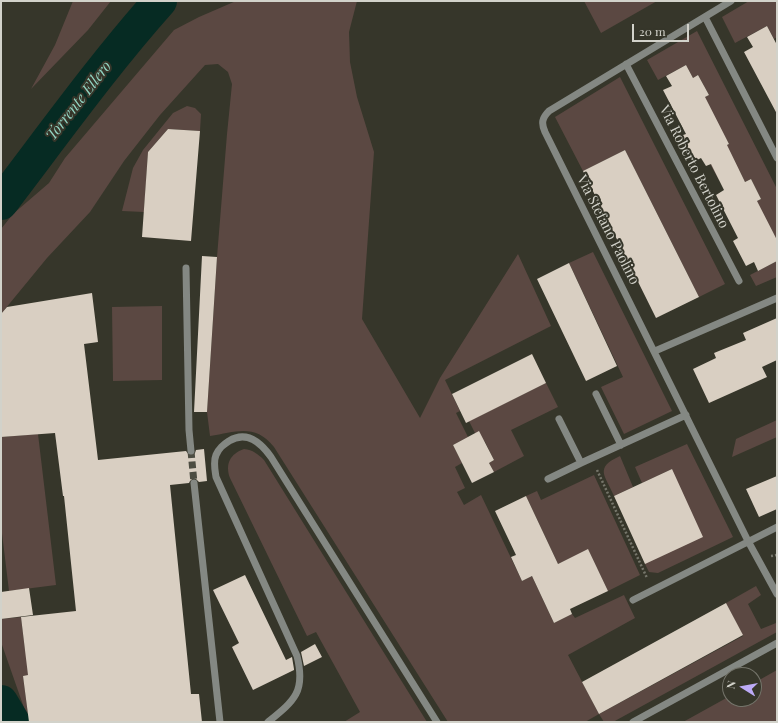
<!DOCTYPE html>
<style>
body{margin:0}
#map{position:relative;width:778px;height:723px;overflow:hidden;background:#36362a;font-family:"Playfair Display",serif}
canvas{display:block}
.frame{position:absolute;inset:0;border:2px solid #d2d2ca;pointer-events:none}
.north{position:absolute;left:722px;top:667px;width:40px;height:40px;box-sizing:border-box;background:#36362a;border:1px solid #74746a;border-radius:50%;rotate:281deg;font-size:11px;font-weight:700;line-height:16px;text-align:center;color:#d2d2ca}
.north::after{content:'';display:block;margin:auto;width:14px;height:18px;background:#bcaaf6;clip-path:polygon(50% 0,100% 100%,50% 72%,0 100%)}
.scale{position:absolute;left:632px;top:24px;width:57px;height:18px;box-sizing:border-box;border:2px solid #d2d2ca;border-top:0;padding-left:5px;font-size:12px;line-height:14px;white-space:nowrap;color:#d2d2ca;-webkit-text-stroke:3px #36362a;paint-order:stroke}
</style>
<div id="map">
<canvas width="778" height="723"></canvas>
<div class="frame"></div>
<div class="north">N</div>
<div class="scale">20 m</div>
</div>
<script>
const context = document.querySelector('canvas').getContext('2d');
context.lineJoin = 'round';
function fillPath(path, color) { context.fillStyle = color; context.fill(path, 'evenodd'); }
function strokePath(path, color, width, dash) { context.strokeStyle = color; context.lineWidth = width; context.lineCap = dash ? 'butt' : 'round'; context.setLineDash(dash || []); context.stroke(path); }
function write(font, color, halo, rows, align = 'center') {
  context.font = font + ' "Playfair Display",serif'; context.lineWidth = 4; context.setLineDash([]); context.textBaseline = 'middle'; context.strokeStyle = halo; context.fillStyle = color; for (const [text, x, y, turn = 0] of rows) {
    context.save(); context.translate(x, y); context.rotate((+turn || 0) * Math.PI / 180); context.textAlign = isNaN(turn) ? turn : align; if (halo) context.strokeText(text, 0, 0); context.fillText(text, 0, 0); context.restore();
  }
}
fillPath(new Path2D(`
 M73,1H111L88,30L31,89L55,45Z
 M236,1H357L349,32L350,62L357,97L374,152L362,319L420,418L440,378L518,254L551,326L445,380L460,411L456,413L468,437L453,445L462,463L455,467L465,488L457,492L464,505L481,495L522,581L532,576L554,623L572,614L575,618L624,595L635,618L568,655L599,714L743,636L726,603L756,586L761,595L748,604L761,629L776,623L777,632L613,722H604L599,714L585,722H448L274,447C255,423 236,432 210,436L207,412L217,257L227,134L232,84L228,72L218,64L205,65L160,115L124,161L90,212L47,258L1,314V229L13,214L49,183L65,158L174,30L199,17Z
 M584,1H657L601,33Z
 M749,1H777V37L774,39L767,26L735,43L722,17Z
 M697,31L777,189V240L755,202L761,199L751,179L745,182L739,170L719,180L710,164L722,147L729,144L703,98L709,95L698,75L693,78L686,65L658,80L647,60Z
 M620,77L725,284L699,297L625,150L583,171L555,117Z
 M187,106L195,108L201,114L200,131L168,129L148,152L144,212L122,211L133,168L143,150L173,113Z
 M593,252L672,411L624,434L601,387L623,377L569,263Z
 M777,261V277L756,286L750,275Z
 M162,306V380L113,381L112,307Z
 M546,383L558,407L511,430L524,456L494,472L489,463L494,460L485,442L475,433L469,421Z
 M777,420V437L732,457L736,439Z
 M38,434L56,585L9,591L1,525V437Z
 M687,444L733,537L658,573L649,572L645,564L672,469L642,483L635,467Z
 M244,449C253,450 258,454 264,460L427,722H344L360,712L316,632L307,636L230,478C225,464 230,454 244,449Z
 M620,456L633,487L614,496C605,475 594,468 620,456Z
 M594,475L640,575L608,591L588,550L558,564L526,496L537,491L541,500Z
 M21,617L25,650L73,671L23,676L29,722L1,642V619Z
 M777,670V722H683L730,696V699H754V683Z`), '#5b4842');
strokePath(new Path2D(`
 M1,203C53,135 103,65 160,1
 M1,702L13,722`), '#062b23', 34);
fillPath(new Path2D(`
 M767,26L777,45V114L744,52L753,47L747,37Z
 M686,65L693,78L698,75L709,95L705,97L729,144L727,145L745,182L751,179L761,199L757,201L777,240V261L758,271L754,262L746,266L733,241L738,238L716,195L724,190L711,164L706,166L701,158L693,162L680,136L686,134L663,90L672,86L666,76Z
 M168,129L200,131L191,241L142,237L148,152Z
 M625,150L699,297L656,318L583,171Z
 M202,256L217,257L207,412H194Z
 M569,263L617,366L586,381L537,279Z
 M92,293L98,342L84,344L98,460L186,451L189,455L192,456L195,453L196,450L204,449L207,481L199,482L196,479L193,478L190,481L189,483L170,485L191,694H199L202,722H29L23,676L28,675L21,617L76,611L64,496H63L55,433L1,437V314L7,307Z
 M777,318V360L762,367L767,377L709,403L693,369L716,358L714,353L746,340L743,333Z
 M532,354L546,383L466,423L452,394Z
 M479,431L494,460L489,463L494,472L472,483L453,445Z
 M672,469L703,537L645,564L614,496Z
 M777,476V509L759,517L746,489Z
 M526,496L558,564L588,549L608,591L570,609L572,614L554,623L532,576L522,581L511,557L516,555L495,511Z
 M245,575L286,660L292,657L294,669V670L253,690L232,647L239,643L213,590Z
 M29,588L33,615L1,619V592Z
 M726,603L743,635L599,714L582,682Z
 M315,644L322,657L304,666L301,652Z`), '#d9cfc2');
strokePath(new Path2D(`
 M191,451L194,483`), '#4d4d42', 7, [7, 3.5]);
strokePath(new Path2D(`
 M597,470L647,578
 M771,556L777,555`), '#76766b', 2.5, [2, 2]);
strokePath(new Path2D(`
 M731,1L549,111C542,118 541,123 545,132L748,541L777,594
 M705,17L777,158
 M626,64L739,281
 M186,268L189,430L191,451
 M655,351L777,298
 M596,394L621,445
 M559,419L581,463L686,415
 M548,479L581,463
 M194,483L220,722
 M633,600L777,527
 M268,722C294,701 306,692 297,656L216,477C215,470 213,462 216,455C219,448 223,445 229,441C247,430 261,443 271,457L437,722
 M633,722L777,643`), '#848883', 7);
write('14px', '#d2d2ca', '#36362a', [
 ["Via Roberto Bertolino",694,167,63],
 ["Via Stefano Paolino",608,230,63]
]);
write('italic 15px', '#92d5c3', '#36362a', [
 ["Torrente Ellero",79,101,-52]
]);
</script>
